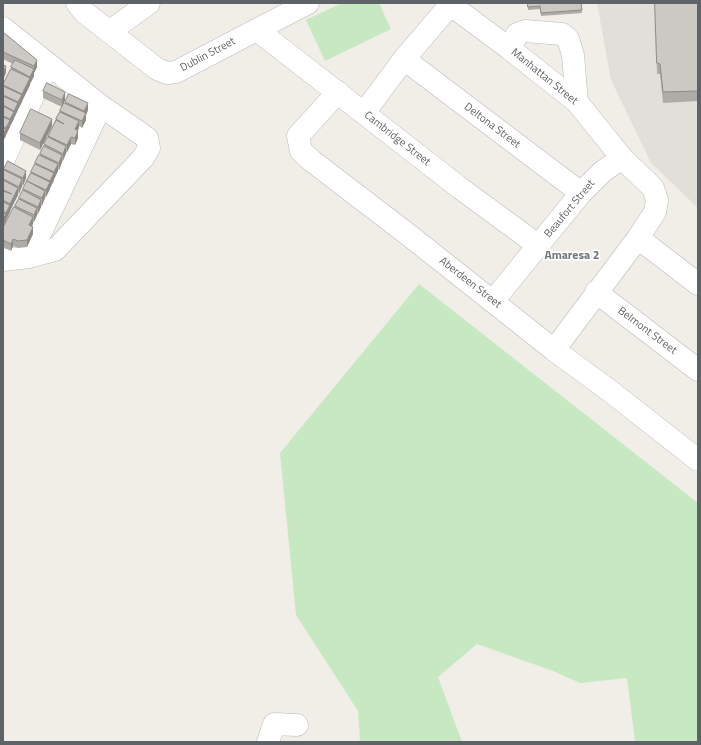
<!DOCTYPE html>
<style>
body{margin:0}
#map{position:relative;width:701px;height:745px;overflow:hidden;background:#f1ede7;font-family:"Titillium Web",sans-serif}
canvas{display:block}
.frame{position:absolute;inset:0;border:4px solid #5e6368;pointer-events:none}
</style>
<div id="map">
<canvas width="701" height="745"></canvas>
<div class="frame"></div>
</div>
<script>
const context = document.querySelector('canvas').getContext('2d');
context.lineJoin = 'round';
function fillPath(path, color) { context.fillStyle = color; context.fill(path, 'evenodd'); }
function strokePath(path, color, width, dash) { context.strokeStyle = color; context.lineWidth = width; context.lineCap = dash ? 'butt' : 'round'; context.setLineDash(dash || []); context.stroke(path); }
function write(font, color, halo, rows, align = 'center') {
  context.font = font + ' "Titillium Web",sans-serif'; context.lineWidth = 3.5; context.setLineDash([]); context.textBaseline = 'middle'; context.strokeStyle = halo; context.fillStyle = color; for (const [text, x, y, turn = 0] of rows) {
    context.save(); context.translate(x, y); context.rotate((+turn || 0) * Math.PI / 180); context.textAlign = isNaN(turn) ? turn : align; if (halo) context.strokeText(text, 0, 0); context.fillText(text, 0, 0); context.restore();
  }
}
fillPath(new Path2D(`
 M597,3H698V208L651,163L611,80Z`), '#e2dfdb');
fillPath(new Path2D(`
 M342,3H379L391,29L325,61L306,20Z
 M419,284L698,503V742H635L627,678L580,683L553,671L477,644L438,677L462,742H360L358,711L296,615L280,453Z`), '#c7e9c2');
const minor = new Path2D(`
 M77,3L84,12L157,69L167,73L176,72L308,3
 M448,3L510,49L577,102L622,158L653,188L657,200L655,212L638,238L554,350
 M3,28L101,106L29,257L3,260
 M257,30L460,188L539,246
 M109,32L149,3
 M510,49L517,34L525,31L562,34L568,39L573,55L577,102
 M404,59L581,193
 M338,92L298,136L301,151L312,161L410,236L554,350L610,391L698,460
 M364,113L404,59L450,5
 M3,161L48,64
 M638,238L698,284
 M29,257L55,250L143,158L149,148L147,138L101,106
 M596,292L698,370
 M493,301L581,193L602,172L622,158
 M268,742L274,724L297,725`);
strokePath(minor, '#b7babe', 23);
strokePath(minor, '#fff', 22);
fillPath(new Path2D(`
 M528,3H581L582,13L541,16L540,9L528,10Z
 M655,3H698V101L663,103L660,74H657Z
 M3,32L37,67L34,73V76L30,84V83V85L3,141V86L11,69V67L13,64L3,59Z
 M43,91L65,100L62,107L43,98Z
 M65,102L88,110L86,115V120L82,128L79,126L78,130V138L75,145L71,144L67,152H66L59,170L58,169V171L54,179V180L46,197L45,196L41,207L34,222H33L32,226L33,234L27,247L18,248L13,246L11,251L3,247V228L19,199L27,181L35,164V163L40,156V154L44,146V144L48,137V136L56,119L60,112V111L65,103Z
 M52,126L40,150L20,140V133Z
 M4,169L26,178L10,211L3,226V171Z`), '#afaca8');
fillPath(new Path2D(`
 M37,60V67L34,73V66Z
 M6,66V73L3,80V73Z
 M34,69V76L30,84V77Z
 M30,78V85L22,101V94Z
 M65,92V100L62,107V100Z
 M22,95V102L18,109V102Z
 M18,103V110L14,118V111Z
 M88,103V110L86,115V120L82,128V121L84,117V111Z
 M14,112V119L10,126V119Z
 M52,119V126L40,150V143Z
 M10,120V127L6,135V128Z
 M79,121V128L75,136V129Z
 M6,129V136L3,141V134Z
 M78,131V138L75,145V138Z
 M71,137V144L67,152V145Z
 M66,146V153L63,161V154Z
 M62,155V162L59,170V163Z
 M58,164V171L54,179V172Z
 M26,171V178L23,186V178Z
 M54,173V180L50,188V181Z
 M22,179V186L19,194V187Z
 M50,182V189L46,197V190Z
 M18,188V195L10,211V204Z
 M45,191V198L42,206V198Z
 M41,200V207L38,214V207Z
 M10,205V212L6,220V213Z
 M37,208V215L34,222V215Z
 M6,214V221L3,226V219Z
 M33,217V224L29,232V225Z
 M33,227V234L27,247V240Z
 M13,239V246L11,251V244Z`), '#8f8c88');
const building = new Path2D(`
 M528,3H581L582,10L541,13L540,6L528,7Z
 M655,3H698V91L663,92L660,64L657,63Z
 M3,32L37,60L34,66L3,52Z
 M15,60L34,69L30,77L11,67Z
 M3,65L6,66L3,73Z
 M11,69L30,78L22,94L3,85Z
 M47,83L65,92L62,100L43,91Z
 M3,86L22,95L18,102L3,95Z
 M69,94L88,103L84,111L65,102Z
 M3,96L18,103L14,111L3,105Z
 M64,103L86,113L82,121L60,111Z
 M3,106L14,112L10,119L3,116Z
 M31,109L52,119L40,143L20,133Z
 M60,112L79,121L75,129L78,131L75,138L71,137L67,145L48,136L56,120L64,124L56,119Z
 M3,117L10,120L6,128L3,126Z
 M3,128L6,129L3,134Z
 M48,137L66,146L63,154L44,144Z
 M44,146L62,155L59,163L40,154Z
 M39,155L58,164L54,172L35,163Z
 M8,161L26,171L23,178L4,169Z
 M35,164L54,173L50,181L31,172Z
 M4,170L22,179L19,187L3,179V171Z
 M31,173L50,182L46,190L27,181Z
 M3,180L18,188L10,204L3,200V191L12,194L3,190Z
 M27,181L45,191L42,198L23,189Z
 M23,190L41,200L38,207L19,198Z
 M19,199L37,208L34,215L15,206Z
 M3,202L10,205L6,213L3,211Z
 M14,207L33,217L29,225L33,227L27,240L18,241L13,239L11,244L3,240V228Z
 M3,213L6,214L3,219Z`);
fillPath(building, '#ccc8c3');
strokePath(building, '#8f8c88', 1);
write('11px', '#5e6368', '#fff', [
 ["Dublin Street",208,55,-28],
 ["Manhattan Street",544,77,39],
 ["Deltona Street",492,126,37],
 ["Cambridge Street",397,139,38],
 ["Beaufort Street",570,209,-50],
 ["Aberdeen Street",470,283,38],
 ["Belmont Street",647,331,37]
]);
write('bold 12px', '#6f767a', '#fff', [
 ["Amaresa 2",572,256]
]);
</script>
